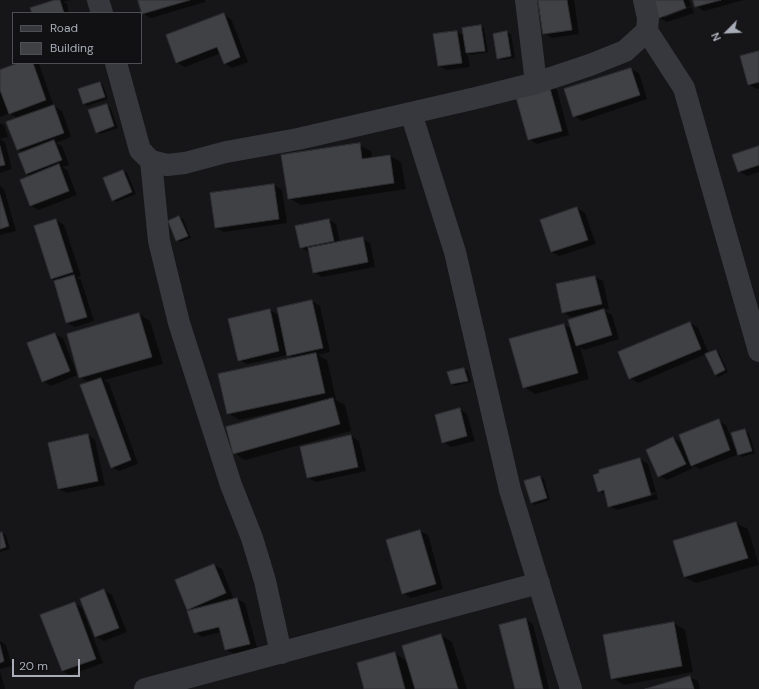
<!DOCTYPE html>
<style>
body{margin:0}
#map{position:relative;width:759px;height:689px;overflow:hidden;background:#161618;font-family:"DM Sans",sans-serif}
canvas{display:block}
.legend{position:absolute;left:12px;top:12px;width:130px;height:52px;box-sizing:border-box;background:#111113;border:1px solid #4d4f55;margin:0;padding:5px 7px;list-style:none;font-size:12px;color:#a8adb8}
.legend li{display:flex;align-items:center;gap:8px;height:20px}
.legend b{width:20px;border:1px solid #4d4f55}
.north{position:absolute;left:707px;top:12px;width:40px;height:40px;-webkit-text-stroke:3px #111113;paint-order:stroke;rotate:246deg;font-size:11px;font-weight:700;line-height:16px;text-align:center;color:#a8adb8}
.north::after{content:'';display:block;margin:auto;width:14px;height:18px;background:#a8adb8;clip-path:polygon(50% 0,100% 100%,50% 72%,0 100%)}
.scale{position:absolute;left:12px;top:659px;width:68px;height:18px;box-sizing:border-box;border:2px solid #a8adb8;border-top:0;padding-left:5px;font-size:12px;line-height:14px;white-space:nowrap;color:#a8adb8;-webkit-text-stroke:3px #111113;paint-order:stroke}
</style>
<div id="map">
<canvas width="759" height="689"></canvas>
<ul class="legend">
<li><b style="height:5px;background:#37383d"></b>Road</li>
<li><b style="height:11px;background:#404145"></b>Building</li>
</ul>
<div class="north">N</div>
<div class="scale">20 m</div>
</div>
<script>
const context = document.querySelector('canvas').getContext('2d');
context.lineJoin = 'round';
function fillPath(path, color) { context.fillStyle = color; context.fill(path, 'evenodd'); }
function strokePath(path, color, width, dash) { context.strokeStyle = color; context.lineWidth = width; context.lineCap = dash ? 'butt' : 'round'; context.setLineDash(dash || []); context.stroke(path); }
fillPath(new Path2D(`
 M59,0H71L63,2L67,4L69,13H33Z
 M139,0H205V2L151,18L143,14Z
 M539,0H574L579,34L552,38L544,33Z
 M653,0H689L694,13L667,22L660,18ZM691,6V7L664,18V16Z
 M694,0H744L704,11L696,6Z
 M223,14L231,19L248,62L232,68L224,63L221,53L185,67L177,63Z
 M481,26L484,28L488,52L471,55L467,53L470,67L447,70L439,66L457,32L465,36Z
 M507,32L511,34L515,58L501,60L498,58Z
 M759,52V89H757L749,85Z
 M21,63H37L39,64L53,104L52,105L62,111L71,137L56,143L62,146L69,165L62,167L67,170L77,195L39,210L31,206L21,180L31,176L26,174L24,153L17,149L19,119L7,112L8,114L0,117V71Z
 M631,69L639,73L647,99L582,121L574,116Z
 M100,83L103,85L108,99L87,106L83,103Z
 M549,86L557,90L569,135L537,144L529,139Z
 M107,105L110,107L118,128L100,134L96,132Z
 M0,123L4,125L8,137L0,139L5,142L12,169L0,173Z
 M359,145L371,151L372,158L390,156L401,162L406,189L301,205L289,198Z
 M759,147V172L747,176L739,171Z
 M123,171L127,173L136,194L116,202L113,200Z
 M274,185L282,190L287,223L224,232L216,228Z
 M0,186L4,189L16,231L0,235Z
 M577,208L585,213L596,244L559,256L552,252Z
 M179,217L183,219L191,238L180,242L176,240Z
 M56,220L64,225L81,276L77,278L81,280L94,321L75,327L67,323L55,282L57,281L52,279Z
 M329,220L336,224L340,243L362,238L370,243L375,267L322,277L314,273L310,252H308L301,247Z
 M595,277L603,281L609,309L603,310L612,315L619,339L584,350L580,347L589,379L535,394L524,387L564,325L572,329L588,315L587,313L571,317L563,312L557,285Z
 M312,301L320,306L330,352L318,355L327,360L336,399H334L345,405L351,431L245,460L234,453L289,411V409L239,420L228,413L294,358L288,355L247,364L239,360L270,310L280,316Z
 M139,314L150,321L163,364L104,380L109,383L138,464L119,471L111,467L90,383L80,377Z
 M690,323L698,328L709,354L716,351L719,353L728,372L719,377L715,374L706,354L638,383L630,378Z
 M55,334L63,338L77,375L51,386L43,381Z
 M464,369L468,371L471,382L455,386L452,384Z
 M460,409L467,414L475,441L451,447L443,442Z
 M719,421L726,425L735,448H737L745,431L749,433L755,453L743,457L739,455V453H735L737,455L700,469L691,465L693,468L667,480L659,476L673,438L684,444Z
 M88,435L95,440L105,485L67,493L59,489Z
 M351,436L359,441L366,471L316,482L308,478Z
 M640,459L648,464L658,499L617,510L609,506L606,495L599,491ZM655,492L656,494L614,506V504Z
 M540,477L544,479L550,500L535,505L532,503L526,481Z
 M736,523L748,529L759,565L696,583L684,577Z
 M420,531L428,535L443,589L411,598L403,593Z
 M2,533L6,535L10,549L0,552V534Z
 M214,565L222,569L234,600L237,599L245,603L257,648L234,654L226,650L221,632L202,637L195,632L191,611L188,609Z
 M104,590L112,595L127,632L104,641L96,637L81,599Z
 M74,603L82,608L103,663L70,675L62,671Z
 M525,619L533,624L549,689H516Z
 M674,623L685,630L693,672L624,685L612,678Z
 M441,635L452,642L467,689H365L394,653L407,661Z
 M0,641L6,645L12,666L0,669Z
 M0,671L5,689H0Z
 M690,677L698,681L700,689H648Z`), '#0007');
const building = new Path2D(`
 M55,0H60L64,13H32L30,8Z
 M138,0H190L142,14Z
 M538,0H567L572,30L543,34Z
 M652,0H683L686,8L659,18Z
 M693,0H721L695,7Z
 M224,13L240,57L224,64L217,47L176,63L166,35Z
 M481,25L485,51L466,53L462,28Z
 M457,31L462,63L438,66L433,34Z
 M507,31L511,56L497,59L493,34Z
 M759,51V82L748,85L740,56Z
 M18,63H33L46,100L9,114L0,90V70Z
 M631,68L640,95L573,117L564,89Z
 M100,82L105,97L83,104L78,89Z
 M549,85L562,131L528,140L515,94Z
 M107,104L114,126L96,133L88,110Z
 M54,105L64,133L17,150L6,122Z
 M54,140L62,160L26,174L18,154Z
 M360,143L362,159L390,155L394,183L288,199L281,155Z
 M0,146L5,165L0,166Z
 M759,146V165L738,172L732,155Z
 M59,164L69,191L30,206L20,180Z
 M123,170L132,192L112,201L103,178Z
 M274,184L279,219L215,228L210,193Z
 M0,195L9,226L0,229Z
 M577,207L588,240L551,252L540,220Z
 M179,216L188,236L176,241L168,221Z
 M56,219L73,272L51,279L34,226Z
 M329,219L334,241L300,248L295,226Z
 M363,237L368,262L313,273L308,248Z
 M74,275L87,317L66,323L54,281Z
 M595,276L602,304L562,313L556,284Z
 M312,300L323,348L287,356L277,308Z
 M270,309L279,351L238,361L228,319Z
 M604,309L612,335L576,346L568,320Z
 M139,313L152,357L79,378L67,334Z
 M690,322L701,349L629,379L618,352Z
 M564,324L578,373L523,388L509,339Z
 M55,333L70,371L42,382L27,343Z
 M716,350L725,370L715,375L705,354Z
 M316,353L325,393L227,414L218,374Z
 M464,368L468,381L451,384L447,372Z
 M101,378L131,460L111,468L80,385Z
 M333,398L340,424L233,454L226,427Z
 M460,408L467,436L442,443L435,415Z
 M719,419L730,450L691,466L679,435Z
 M745,429L752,451L738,455L731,433Z
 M88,434L98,481L58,489L48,443Z
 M351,435L358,467L307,478L300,447Z
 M673,437L686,464L658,477L646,450Z
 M640,458L651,495L608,507L604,490L598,492L593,475L599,473V470Z
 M540,476L547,498L531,503L524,481Z
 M736,522L748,558L684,577L673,541Z
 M420,530L436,584L402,594L386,540Z
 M2,532L6,547L0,549V533Z
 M214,564L226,593L187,610L175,580Z
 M104,589L119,628L95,637L80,599Z
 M237,598L250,644L225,650L219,627L194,633L187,611Z
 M75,602L96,659L62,671L40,615Z
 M526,618L543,689H515L499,625Z
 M674,622L682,666L611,679L603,635Z
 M441,634L458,689H415L402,646Z
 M0,645L4,661L0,663Z
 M395,652L405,689H364L357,663Z
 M690,676L694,689H645Z`);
fillPath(building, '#404145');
strokePath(building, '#303034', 1);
strokePath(new Path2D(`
 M98,0L102,13
 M526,0L536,83
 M644,0L648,18L647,31L684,88L759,351
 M116,63L140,150L151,161L167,165L185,163L226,152L298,139L476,98L536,83L590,65L625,51L647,31
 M411,113L455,252L510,490L571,689
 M151,161L159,241L179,323L231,485L252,538L265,581L281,653
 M145,689L539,583`), '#37383d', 22);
</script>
